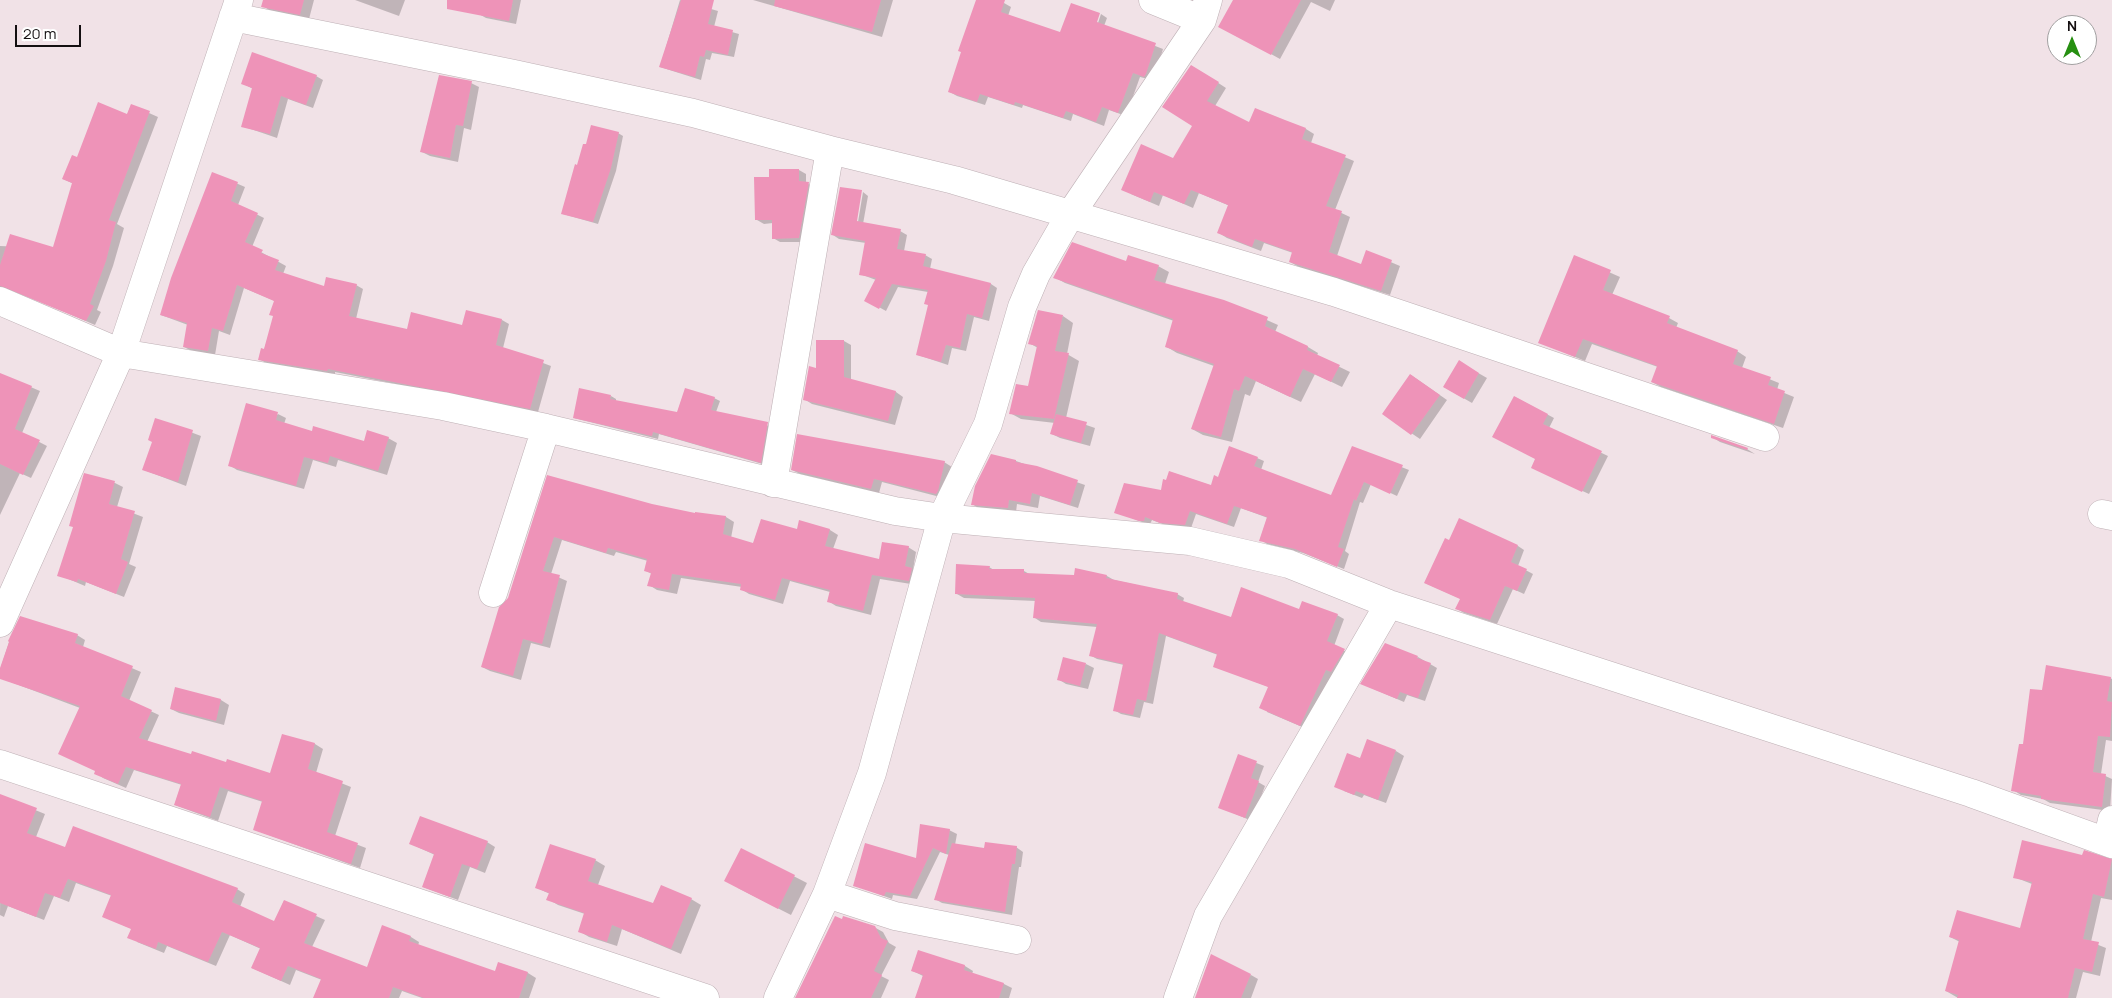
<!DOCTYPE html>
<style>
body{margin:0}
#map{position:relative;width:2112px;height:998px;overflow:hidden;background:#f1e2e7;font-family:Manrope,sans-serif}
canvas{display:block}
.north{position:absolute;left:2047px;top:15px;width:50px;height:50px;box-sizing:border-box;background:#fff;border:1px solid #a19fa0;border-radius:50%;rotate:0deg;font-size:14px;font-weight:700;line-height:20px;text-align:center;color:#140f11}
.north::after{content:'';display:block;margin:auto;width:18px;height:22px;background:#268f11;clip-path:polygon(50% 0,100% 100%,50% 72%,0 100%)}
.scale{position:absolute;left:15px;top:25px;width:66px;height:22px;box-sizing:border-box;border:2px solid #140f11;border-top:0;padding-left:6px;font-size:15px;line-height:18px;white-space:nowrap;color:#140f11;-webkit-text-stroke:4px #fff;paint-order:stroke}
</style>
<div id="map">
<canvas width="2112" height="998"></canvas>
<div class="north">N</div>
<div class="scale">20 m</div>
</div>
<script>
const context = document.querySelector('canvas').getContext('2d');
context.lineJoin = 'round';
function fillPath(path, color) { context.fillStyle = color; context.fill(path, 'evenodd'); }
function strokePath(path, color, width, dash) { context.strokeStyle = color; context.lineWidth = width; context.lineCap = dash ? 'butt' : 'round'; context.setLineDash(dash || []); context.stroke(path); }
fillPath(new Path2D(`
 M264,0H314L309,19L272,12L263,6Z
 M355,0H405L399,16Z
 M467,0H521L516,24L486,18L479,14Z
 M680,0L718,11L714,27L739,34L734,57L712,53L710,60L706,59L701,80L660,67Z
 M753,0H893L882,37Z
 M977,0H995L1004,3L1011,7L1008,16L1060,34L1096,29L1101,14L1107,18L1104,26L1163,49L1154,79L1152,80L1140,77L1126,116L1109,110L1104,126L1073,114L1071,121L1023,105L1022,108L988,97L985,105L957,96L950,92Z
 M1234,0H1335L1330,11L1311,2L1280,59L1220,26Z
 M1200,71L1226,88L1215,106L1250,124L1256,110L1306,129L1314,134L1311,143L1354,161L1335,210L1350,217L1337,256L1361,266L1367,252L1400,266L1390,295L1299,267L1290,262L1293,253L1264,243L1261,251L1227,238L1219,233L1230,206L1199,193L1193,208L1163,195L1159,206L1131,194L1174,159L1194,125Z
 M316,76L323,80L313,108L288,99L277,138L242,126L253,89L242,83Z
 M471,83L479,87L471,130L464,128L458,162L430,156L422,152L427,125Z
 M131,105L158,117L117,224L124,228L113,266L97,310L101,312L95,325L16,291L6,290L0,294V246L54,248L74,184L63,179L77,158L127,115Z
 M618,133L623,136L616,171L598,224L563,214L578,166Z
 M799,170L806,174V183L815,187L806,242H780L773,238V223L764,224L757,220L770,178Z
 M213,173L245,187L238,205L264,218L252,247L286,266L283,274L325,287L356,285L363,289L356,319L407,331L463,327L502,320L509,324L503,348L551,366L538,412L335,372V374L266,363L259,359L264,350L274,317L275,301L244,288L230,335L219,331L215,355L192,351L184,347L188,325L161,315Z
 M841,188L862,192H860L855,227L857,228L863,192L868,196L863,224L900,231L907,235L904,251L925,255L932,259L930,269L991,284L997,288L989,321L974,317L966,351L952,348L948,365L918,355L929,305L926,303L928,292L898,287L886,311L866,300L876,280L860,274L866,243L839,239L833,235Z
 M1575,257L1620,277L1612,295L1669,318L1678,323L1676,328L1737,351L1746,357L1742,368L1779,383L1777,390L1794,397L1783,428L1661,387L1652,382L1658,367L1592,344L1585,361L1539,342Z
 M1127,262L1158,266L1169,272L1165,284L1224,301L1278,325L1275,332L1308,347L1318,353L1317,356L1350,372L1342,387L1315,374L1301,402L1256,381L1250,396L1245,394L1232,442L1203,435L1192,429L1214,366L1177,353L1167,347L1174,321L1065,283L1054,277Z
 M1063,316L1073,323L1067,354L1079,361L1066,418L1095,428L1090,446L1060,438L1052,434L1055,423L1021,419L1010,413L1029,387L1038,348L1029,343Z
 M844,341L851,345V380L896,392L903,397L895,425L812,404L804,399L818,370Z
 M1459,362L1487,378L1472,403L1444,387Z
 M0,374L40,391L22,433L47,446L31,478L20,473L0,515Z
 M1411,375L1447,400L1420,439L1383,414Z
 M611,396L616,399V401L678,414L714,398L720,401L716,412L773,427L766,465L659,434L658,439L574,418Z
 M1515,397L1554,418L1549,428L1608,456L1589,494L1539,471Z
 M278,414L286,418L284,424L313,432L364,442L388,438L397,443L387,475L338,460L336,467L313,460L304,489L237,470L229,465Z
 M156,419L201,436L186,486L144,470L153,442Z
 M1712,437L1747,449L1755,454L1720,442Z
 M1353,448L1409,470L1397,496L1371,484L1363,503L1360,502L1345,551L1349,554L1344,569L1303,553L1267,544L1261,540L1268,518L1241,508L1234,527L1196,514L1191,528L1168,526L1152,520L1150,524H1147L1116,512L1162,492L1212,487L1218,478L1257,458L1264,461L1261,470L1331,497Z
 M1016,461L1085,485L1078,508L1040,496L1038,508L1017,504L1016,512L980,509L972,504Z
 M944,462L952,467L944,498L882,482L879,493L800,474L792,470Z
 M85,474L115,483L123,487L117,507L143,517L129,564L136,567L124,597L86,582L85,586L59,575L74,527L70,525Z
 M548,476L652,505L696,515L726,517L734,522L731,538L754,544L798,531L830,530L838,535L833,549L880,561L908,547L916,552L913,570L920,574L917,585L880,579L871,615L836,606L828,601L830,592L790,581L783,604L749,594L741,589L742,587L681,578L677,594L657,590L649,585L652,574L646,571L648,561L616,552L614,556L562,540L551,574L567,581L550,648L531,643L521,680L490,671L482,667L509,598Z
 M1450,541L1518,546L1524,550L1518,566L1533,574L1524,594L1513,589L1497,624L1464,613L1457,609L1461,599L1425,583Z
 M989,567L994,570L1024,571L1031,575L1107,576L1114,580L1177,594L1184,598L1183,602L1231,618L1300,610L1337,615L1344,619L1334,646L1351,654L1338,675L1333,673L1307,729L1267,712L1269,687L1214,666L1218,655L1166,636L1153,704L1144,702L1140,718L1121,714L1114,710L1124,665L1097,659L1090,655L1097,627L1041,622L1035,618L1036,601L964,598L957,594Z
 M77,635L85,640L83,647L141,672L129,701L159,715L147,742L192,756L271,774L283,735L315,744L323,749L316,773L351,787L335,836L366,848L360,868L255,830L263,802L228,791L218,821L175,805L182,785L134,770L126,788L103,778L96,771L80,708L0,678V670L11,636Z
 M1418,657L1437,668L1425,701L1407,695L1404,702L1362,684Z
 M1086,664L1094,668L1088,689L1066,684L1058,679Z
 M2110,678L2112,679V741L2106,740L2101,774L2112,779L2110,811L2050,803L2043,799L2021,795L2013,790L2024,746L2043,692Z
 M176,688L221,700L229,705L224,725L179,713L171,709Z
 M1396,751L1404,756L1386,803L1364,795L1362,798L1344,791L1360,760Z
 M1239,756L1264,766L1258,782L1265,786L1252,821L1219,807Z
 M1,796L45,814L36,837L65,849L130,848L237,889L245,894L240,907L274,923L284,901L316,916L325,920L312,947L368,968L382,927L411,937L419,942L418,946L496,973L499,963L528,973L536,978L529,998H422L402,991L399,998H314L322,980L296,970L290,985L261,972L252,968L261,949L230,935L216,966L167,946L164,953L137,942L132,929L104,917L112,896L76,883L69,902L54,896L44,920L8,906L4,917L0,915Z
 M949,830L957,834L955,845L985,850L1016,847L1023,852L1021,867H1019L1012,915L942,903L935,899L949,855L940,852L917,899L893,895L892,899L854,885L917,860Z
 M487,842L495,847L485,873L470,867L458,900L423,887L435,855L411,844Z
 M741,849L807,883L791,915L738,888Z
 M2084,852L2112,860V900L2101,898L2091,942L2106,948L2100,976L2083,972L2076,998H1958L1946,991L1960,942L1950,937L2021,929L2032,884L2014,877L2083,857Z
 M595,860L605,866L598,885L654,904L691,899L701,905L681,954L622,929L617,946L589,937L579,931L585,914L558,905L548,899L550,894L537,888Z
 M843,920L874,927L883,932L889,943L896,947L881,976L889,980L881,998H796Z
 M919,952L965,966L973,971L972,974L1004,984L1012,988L1009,998H917L923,976L913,971Z
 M1251,975L1258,979L1251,998H1196Z`), '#0003');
fillPath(new Path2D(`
 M263,0H304L300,15L261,7Z
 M447,0H513L509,21L447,9Z
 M681,0H714L708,24L733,30L728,55L706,50L704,57L700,56L695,77L659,67Z
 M775,0H881L872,32L774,6Z
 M976,0H1005L1001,12L1060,32L1071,3L1100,13L1097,22L1156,43L1146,74L1144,77L1133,73L1118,113L1102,107L1096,122L1066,111L1063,118L1015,102L1014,105L980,94L977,102L948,92L961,52L958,51Z
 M1233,0H1301L1271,55L1218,27Z
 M252,52L317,75L306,105L281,96L270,134L241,127L252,88L241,84Z
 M1191,65L1219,82L1207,101L1249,122L1255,108L1285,120L1306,128L1302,139L1346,155L1326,206L1342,211L1329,252L1361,264L1366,250L1392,260L1381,291L1289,262L1292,252L1255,239L1252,247L1217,233L1228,205L1191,190L1184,204L1154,192L1150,202L1121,190L1141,144L1173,158L1192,126L1162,107Z
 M439,75L472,81L463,126L456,125L450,158L420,152Z
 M98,102L127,114L131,104L150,111L109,220L116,222L106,261L90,304L94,306L86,321L0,286V265L10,234L53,247L72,183L62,179L72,155L77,157Z
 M591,125L619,132L611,168L593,222L561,214L575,164L577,165L583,144H586Z
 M769,169H799V181L809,182L799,238L772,239V220H755L754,177H769Z
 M212,172L238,182L231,201L258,213L245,242L263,250L261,253L279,260L275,270L324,286L326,277L357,284L349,316L407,329L411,312L462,325L466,310L502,319L496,345L544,360L530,409L328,369L327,371L258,360L261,348L264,349L273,316L269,315L274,301L237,285L223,331L212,328L208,351L183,347L187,323L160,315L171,278Z
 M840,187L862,190L857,221L901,229L897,249L926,254L923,266L991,283L982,318L967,314L960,348L946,345L941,362L916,355L928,305L924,304L928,290L892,284L879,309L864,301L876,278L859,275L865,241L831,235Z
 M1072,242L1126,261L1128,255L1159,265L1154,280L1224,300L1268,317L1265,326L1308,346L1307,350L1340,365L1331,382L1303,369L1290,397L1245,376L1239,391L1234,389L1221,437L1191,429L1214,364L1165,347L1173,319L1053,278Z
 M1574,255L1611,270L1603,290L1670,316L1667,323L1738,350L1733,364L1771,377L1768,385L1785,391L1774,424L1651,382L1657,366L1583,339L1575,357L1538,343Z
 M1038,310L1063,315L1055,351L1069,353L1054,419L1009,414L1016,384L1028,386L1037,346L1028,344Z
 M816,340H844V377L896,391L888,421L803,400L809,366L816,368Z
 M1459,360L1479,373L1464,399L1443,387Z
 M0,373L32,386L15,429L40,440L23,475L0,464Z
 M1410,374L1440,395L1411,435L1382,414Z
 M579,388L611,395L610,399L677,412L685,388L715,397L711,410L768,422L761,463L653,432L652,436L573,418Z
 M1514,396L1548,414L1543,424L1602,451L1582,492L1531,468L1535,459L1492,437Z
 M246,403L278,412L276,420L312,431L313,426L364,441L367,430L389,437L378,471L330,456L328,463L304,457L296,486L228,466Z
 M1056,414L1087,422L1081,443L1050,434Z
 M155,418L193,430L178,482L142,470L152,442L148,440Z
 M797,434L945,461L938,491L936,494L874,479L871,489L791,470Z
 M1711,435L1748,448L1747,450L1711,438Z
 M1229,446L1258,457L1254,466L1331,495L1352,446L1403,465L1390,494L1364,482L1356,501L1354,499L1338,547L1344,549L1337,567L1295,549L1259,541L1267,517L1234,506L1227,524L1190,511L1185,525L1160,523L1145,517L1144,521H1139L1114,513L1124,483L1161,490L1163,479L1166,480L1169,471L1211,485L1214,475L1218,477Z
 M991,454L1016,460V462L1037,466L1078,480L1070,505L1032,493L1030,504L1009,500L1008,508L971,505L975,486Z
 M84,473L115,481L109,504L135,511L121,559L128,562L116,594L78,579L77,582L57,576L73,527L69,526Z
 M547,475L652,504L695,513V512L726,516L723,534L753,543L761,519L797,529L799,520L830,529L825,546L879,559L882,542L909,546L905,566L912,568L909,581L872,575L863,611L827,602L830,590L782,578L775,600L740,590L741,584L672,574L669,590L647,586L651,573L644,571L647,559L608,548L606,553L554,537L543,571L560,575L542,644L523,639L513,676L481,667L499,607L508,598Z
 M1459,518L1518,545L1511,562L1527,569L1517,591L1505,586L1490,620L1455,609L1460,599L1424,583L1445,538L1449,540Z
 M956,564L990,566L989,569H1024V573L1074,575L1075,568L1107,575L1106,578L1178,593L1177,599L1231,617L1241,587L1299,609L1302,601L1338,614L1327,641L1345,649L1331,672L1326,670L1300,726L1259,708L1268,687L1213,667L1217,654L1159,633L1146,701L1137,699L1133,715L1113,711L1123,664L1089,656L1097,624L1033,618L1035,598L955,594Z
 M20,616L78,634L75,643L133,666L121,696L152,710L139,738L191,754L192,751L226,762L227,759L270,773L282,734L315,743L308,769L343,781L327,832L358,843L351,864L253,830L262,801L220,787L210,817L174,805L181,784L126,767L118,784L94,774L95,771L58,754L80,706L0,679V668L9,642L8,641Z
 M1385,643L1418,656L1417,658L1431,663L1418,698L1400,692L1397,699L1360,684Z
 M1063,657L1086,663L1080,686L1057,680Z
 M2046,665L2111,677L2107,701L2112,702L2110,737L2098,736L2093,772L2106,774L2102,807L2041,799V796L2011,791L2019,744H2023L2030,689L2042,690Z
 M175,687L221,699L216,721L170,709Z
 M1367,739L1396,750L1378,800L1356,791L1354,795L1334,787L1347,753L1360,758Z
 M1238,754L1257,761L1251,778L1259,781L1245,818L1218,808Z
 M0,794L37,808L27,833L65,847L73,826L238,888L232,902L274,921L284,900L317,914L304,943L367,967L382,925L411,936L409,941L495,971L498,962L528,972L519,998H424L393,987L389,998H313L321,979L288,966L281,981L251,968L260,948L222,932L208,962L158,942L156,949L127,938L131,929L102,917L111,895L68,879L60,898L45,893L36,917L0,903Z
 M420,816L488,841L477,869L462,864L450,897L422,887L434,854L409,844Z
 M920,824L950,829L946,854L933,848L910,896L886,892L884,896L853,886L865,843L916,858Z
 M2022,840L2082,855L2084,850L2112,859L2104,897L2093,894L2083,939L2099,942L2092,972L2075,968L2068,998H1957L1958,995L1945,991L1959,940L1949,937L1957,910L2020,928L2032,882L2013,878Z
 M985,842L1017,846L1015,864H1012L1005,912L934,900L952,843L984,848Z
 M550,844L596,859L588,881L653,903L661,885L692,898L671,949L612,925L607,942L578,932L584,913L546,900L549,893L535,888Z
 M741,848L795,875L778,909L724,881Z
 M835,916L842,919L843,916L875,926L881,938L888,941L874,971L882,975L871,998H795Z
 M918,950L965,965L964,970L1004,983L999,998H915L923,975L911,971Z
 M1211,954L1251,974L1241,998H1195Z`), '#ee93b8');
const minor = new Path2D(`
 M1153,0L1202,20
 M233,17L514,74L693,113L830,150L954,180L1334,292L1765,437
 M0,301L121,353L443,406L546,428L895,511L942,518L1190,541L1289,564L1389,604L1971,793L2112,844
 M773,483L830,150
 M2102,514L2112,516
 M493,593L546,428
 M0,623L121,353L239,0
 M0,764L705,998
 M2107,842L2112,820
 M827,894L895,916L1017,940
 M778,998L827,894L872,773L942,518L988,424L1022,307L1036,274L1070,215L1202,20L1208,0
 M1178,998L1208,916L1389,604`);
strokePath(minor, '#beb0b5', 29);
strokePath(minor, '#fff', 28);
</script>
